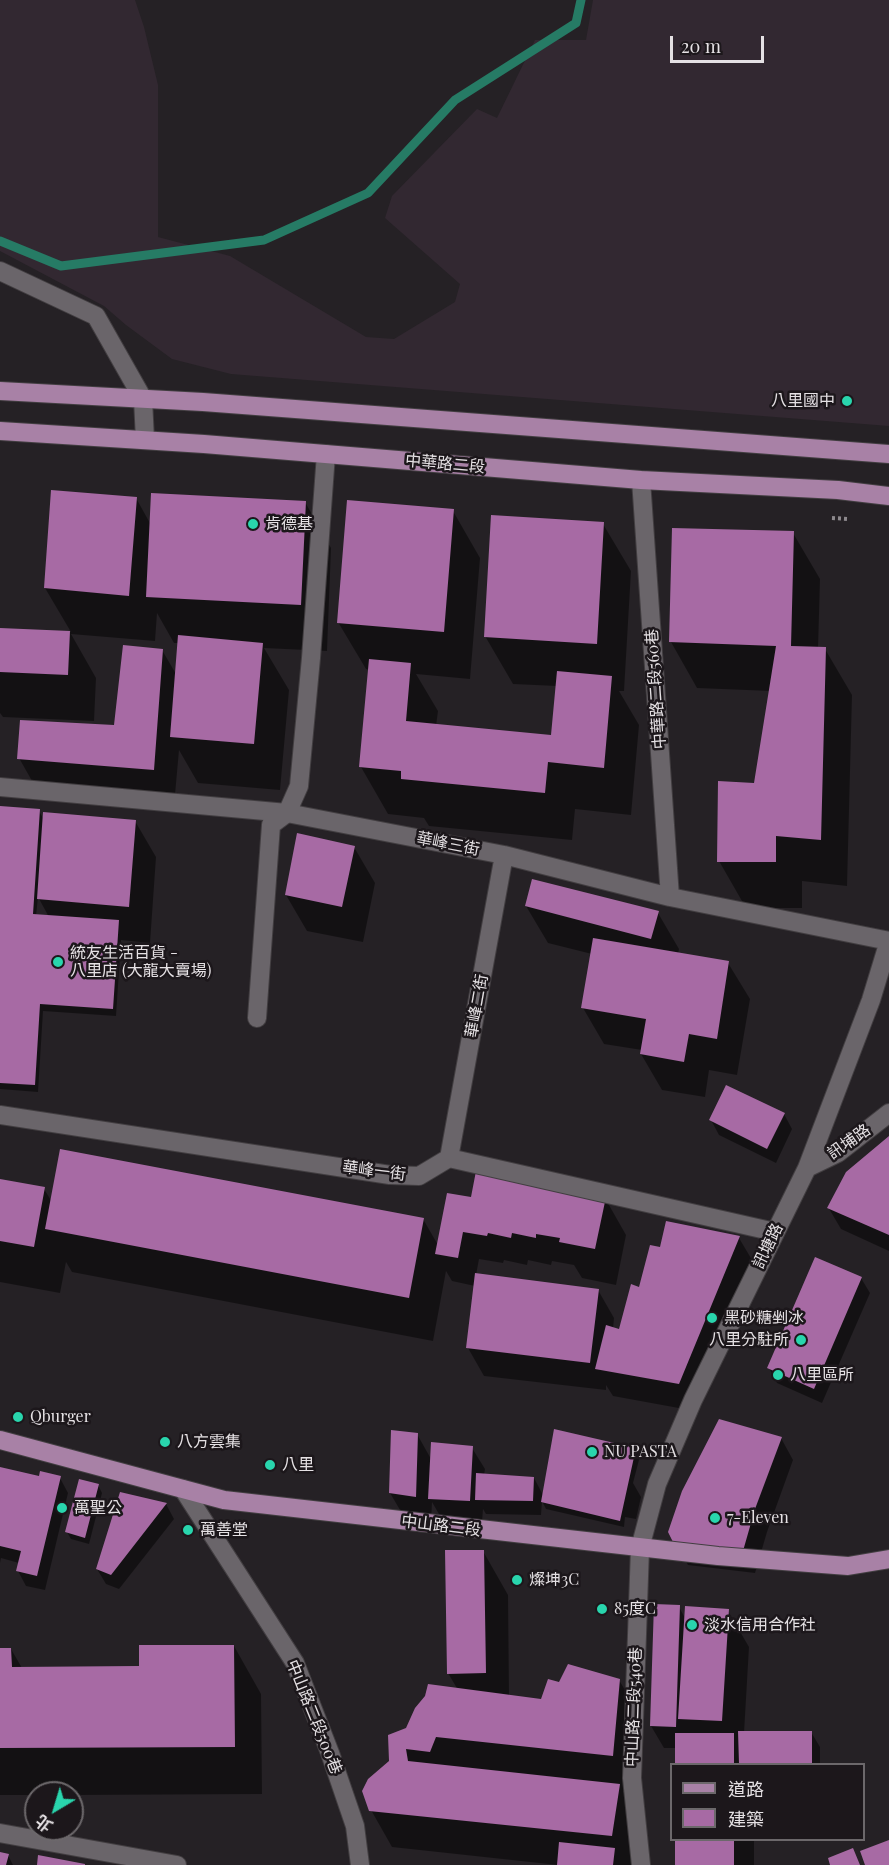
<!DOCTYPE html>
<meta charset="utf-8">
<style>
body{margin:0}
#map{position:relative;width:889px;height:1865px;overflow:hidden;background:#252125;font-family:"Playfair Display","Noto Sans TC",serif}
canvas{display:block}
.legend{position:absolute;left:670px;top:1763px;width:195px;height:78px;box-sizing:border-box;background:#1c171b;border:2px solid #6c686b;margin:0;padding:8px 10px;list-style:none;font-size:18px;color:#e5e1e4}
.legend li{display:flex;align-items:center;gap:12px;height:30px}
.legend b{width:30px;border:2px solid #6c686b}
.north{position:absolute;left:24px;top:1781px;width:60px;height:60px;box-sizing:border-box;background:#1c171b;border:2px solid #6c686b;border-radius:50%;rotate:218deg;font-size:16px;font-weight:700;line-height:24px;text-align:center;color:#e5e1e4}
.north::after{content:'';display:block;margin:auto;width:21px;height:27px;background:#29d5ad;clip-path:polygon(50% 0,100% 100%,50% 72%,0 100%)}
.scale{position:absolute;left:670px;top:36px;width:94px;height:27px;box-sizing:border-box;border:3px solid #e5e1e4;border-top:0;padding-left:8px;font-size:18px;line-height:21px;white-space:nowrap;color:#e5e1e4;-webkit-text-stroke:4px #1c171b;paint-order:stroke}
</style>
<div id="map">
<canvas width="889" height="1865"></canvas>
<ul class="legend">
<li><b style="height:8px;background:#a881a6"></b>道路</li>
<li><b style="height:16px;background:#a76aa4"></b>建築</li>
</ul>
<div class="north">北</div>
<div class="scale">20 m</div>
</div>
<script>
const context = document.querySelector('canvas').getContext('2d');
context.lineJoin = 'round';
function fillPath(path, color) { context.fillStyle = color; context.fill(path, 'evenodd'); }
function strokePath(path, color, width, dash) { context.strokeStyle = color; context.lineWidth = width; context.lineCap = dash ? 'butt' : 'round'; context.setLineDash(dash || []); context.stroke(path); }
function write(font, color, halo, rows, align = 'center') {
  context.font = font + ' "Playfair Display","Noto Sans TC",serif'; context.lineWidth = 5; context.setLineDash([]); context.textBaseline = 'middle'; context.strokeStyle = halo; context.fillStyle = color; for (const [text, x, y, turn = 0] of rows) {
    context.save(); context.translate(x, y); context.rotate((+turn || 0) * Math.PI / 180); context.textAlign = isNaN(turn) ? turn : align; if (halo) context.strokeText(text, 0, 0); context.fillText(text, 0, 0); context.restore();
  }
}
fillPath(new Path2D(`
 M0,0H135L144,27L158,85V237L230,256L366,337L394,339L455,302L460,284L385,218L392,196L477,109L497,118L535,40H586L593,0H889V426L231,374L172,359L126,325L104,306L0,251Z`), '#322831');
fillPath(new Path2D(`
 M53,491L136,498L151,525L305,502L331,548L327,651L264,648L289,690L280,790L198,783L179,750L174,806L40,795L19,758L115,726L162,650L176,674L179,643H174L157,613L155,641L71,634L96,678L94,721L3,717L0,713V629L71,632L45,588Z
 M453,511L480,558L470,679L416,674L438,711L436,726L552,736L557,686L513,684L485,636L603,524L631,571L624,691H619L639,725L631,815L575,809L572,840L429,826L424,818L388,814L361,767L370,670L366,669L338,622Z
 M793,533L820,579L818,649H825L852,695L847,886L802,881V908H746L719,861L755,785L771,691L697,688L671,642Z
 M0,808L39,811L44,820L135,821L156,857L150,943L121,940L116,1016L43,1011L38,1092L0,1089ZM38,897L49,917L36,916Z
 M354,847L375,883L363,942L307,931L286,895Z
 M526,906L658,913L679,949L678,954L728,963L750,999L737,1075L709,1070L705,1097L662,1090L641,1054L642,1050L604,1044L583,1008L592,954L548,943Z
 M784,1114L792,1129L776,1163L719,1135L711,1120Z
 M889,1139V1251L841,1229L828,1207Z
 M0,1181L44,1189L52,1202L423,1219L438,1245L472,1199L605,1198L626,1235L616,1285L582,1278L574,1265L552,1261L551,1265L528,1260L527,1265L504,1260L503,1263L479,1259L476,1275L598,1290L614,1318L613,1329L620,1331L640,1289L662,1249L739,1238L755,1265L695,1411L613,1396L606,1385V1390L484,1376L468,1348L475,1286L452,1281L446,1271L433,1341L72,1272L66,1262L60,1293L0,1282Z
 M861,1278L870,1293L822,1403L777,1383L769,1368Z
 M555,1431L635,1449L640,1456L633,1483L641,1497L636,1519L625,1517L624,1527L546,1509L542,1501L541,1515L486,1514L483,1509L482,1522L443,1521L432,1502L431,1524L406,1520L390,1493L417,1434L431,1459L472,1448L485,1469L484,1475L534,1478L543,1495Z
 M781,1438L793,1460L767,1532L755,1573L688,1565L675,1543Z
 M0,1469L40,1478H60L68,1493L45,1590L26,1586L18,1571L19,1563L1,1558L0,1563Z
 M98,1485L102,1493L89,1544L71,1539L67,1532Z
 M121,1494L166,1504L174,1519L119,1589L106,1584L97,1569Z
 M483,1551L508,1595L509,1696L542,1700L560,1683L619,1680L641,1717L634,1792L623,1791L640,1822L634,1865H558L392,1847L371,1810L390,1761L407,1729L458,1690L448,1673Z
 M679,1607L685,1618L728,1611L749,1647L744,1733L811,1732L820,1747V1764H677V1748H664L651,1726Z
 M234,1646L261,1694L262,1794L72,1795V1793H36V1795H0V1649H11L22,1668L141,1667Z
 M677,1840H754V1865H676Z
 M0,1853L8,1855L13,1865H0Z`), '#0007');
strokePath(new Path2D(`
 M0,241L61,266L264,240L368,193L455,100L576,23L581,0`), '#267b65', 9);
fillPath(new Path2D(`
 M51,490L137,497L129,596L44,588Z
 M151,493L306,501L301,605L146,597Z
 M347,500L454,509L444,632L337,623Z
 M491,515L604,522L597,644L484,637Z
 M672,528L794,531L791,646L826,647L821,840L776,836V862H717L718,781L754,783L776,646L669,642Z
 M0,628L70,631L68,675L0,672Z
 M178,635L263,643L254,744L170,737Z
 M123,645L163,649L154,770L17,759L20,720L114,725Z
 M369,659L411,663L406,721L551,735L557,671L612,676L604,768L548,762L545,793L401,779V771L359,767Z
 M0,806L40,809L33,914L119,920L113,1009L40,1004L35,1085L0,1083Z
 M43,812L136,820L129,907L37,899Z
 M297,833L355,846L342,907L285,895Z
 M532,879L659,911L651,939L525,906Z
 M593,938L729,961L717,1039L689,1034L684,1062L640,1054L646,1019L581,1008Z
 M726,1085L785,1113L767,1149L709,1120Z
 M889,1136V1235L827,1208L846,1172Z
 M60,1149L424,1218L409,1298L45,1229Z
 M476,1171L606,1197L595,1249L559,1242L560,1238L536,1234V1238L512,1233L511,1238L488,1233L487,1236L463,1232L458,1258L435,1254L447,1193L471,1197Z
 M0,1179L45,1187L34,1247L0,1241Z
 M666,1221L740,1236L679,1384L595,1369L606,1325L619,1329L631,1284L639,1287L650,1245L660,1247Z
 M815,1257L862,1277L814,1389L767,1368Z
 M475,1273L599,1289L590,1363L466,1348Z
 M719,1419L782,1437L755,1509L743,1551L674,1544L668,1532L682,1491Z
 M554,1429L636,1448L620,1521L541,1502Z
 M391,1430L418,1433L416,1497L389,1493Z
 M431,1442L473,1446L470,1501L428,1499Z
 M0,1467L39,1476L40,1471L61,1476L37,1576L16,1571L21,1551L0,1546Z
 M476,1473L534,1477L533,1501L475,1500Z
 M79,1479L99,1484L85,1538L65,1532Z
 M120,1492L167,1503L111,1575L96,1569Z
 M445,1550H484L486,1673L447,1674Z
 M654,1604L680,1605L676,1727L650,1726Z
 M685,1606L729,1609L722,1721L678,1719Z
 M139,1645H234L235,1747L0,1748V1648H11L12,1667L139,1666Z
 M568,1664L620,1679L613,1756L436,1737L430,1752L406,1749L408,1761L620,1784L612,1836L369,1811L362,1791L368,1779L389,1761L388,1735L406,1728L415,1708L425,1696L428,1684L541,1699L548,1679L559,1682Z
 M738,1731H812V1764H739Z
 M675,1733H734V1764H675Z
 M675,1840H734V1865H675Z
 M889,1840V1865H865L860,1851Z
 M559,1842L615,1848L613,1865H557Z
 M853,1848L860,1865H830L828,1858Z
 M0,1852L9,1854L6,1865H0Z
 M38,1855L85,1864V1865H37Z`), '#a76aa4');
const minor = new Path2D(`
 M0,271L96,316L143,399L145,440
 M641,480L670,897
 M0,787L287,813L504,855L670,897L889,941
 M257,1018L271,825L287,813L299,786L311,658L326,454
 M0,1115L390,1175L419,1176L449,1158L775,1232
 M449,1158L504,855
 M807,1168L838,1153L889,1113
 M183,1489L295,1663L330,1753L355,1826L360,1865
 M0,1833L177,1865
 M641,1865L632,1778L640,1548L657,1484L693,1400L807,1168L871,1000L889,941`);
const major = new Path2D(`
 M0,391L203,402L889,454
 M0,431L204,444L641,480L838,490L889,496
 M0,1440L224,1500L718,1556L848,1566L889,1559`);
strokePath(minor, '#423e41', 20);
strokePath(major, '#423e41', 20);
strokePath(new Path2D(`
 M832,518L849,519`), '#8d898d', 4, [3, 3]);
strokePath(minor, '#6a656a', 18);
strokePath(major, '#a881a6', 18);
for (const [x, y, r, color] of [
 [847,401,6,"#29d5ad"],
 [253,524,6,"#29d5ad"],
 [58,962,6,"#29d5ad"],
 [712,1318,6,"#29d5ad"],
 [801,1340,6,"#29d5ad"],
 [778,1375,6,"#29d5ad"],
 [18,1417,6,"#29d5ad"],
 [165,1442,6,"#29d5ad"],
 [592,1452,6,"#29d5ad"],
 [270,1465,6,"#29d5ad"],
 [62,1508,6,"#29d5ad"],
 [715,1518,6,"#29d5ad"],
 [188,1530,6,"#29d5ad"],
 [517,1580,6,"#29d5ad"],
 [602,1609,6,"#29d5ad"],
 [692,1625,6,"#29d5ad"]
]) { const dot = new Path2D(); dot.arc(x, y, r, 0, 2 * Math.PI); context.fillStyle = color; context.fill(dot); strokePath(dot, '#1c171b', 2); }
write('16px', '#e5e1e4', '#1c171b', [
 ["八里國中",835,401,"right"],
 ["肯德基",265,524],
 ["統友生活百貨 -",70,953],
 ["八里店 (大龍大賣場)",70,971],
 ["黑砂糖剉冰",724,1318],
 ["八里分駐所",789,1340,"right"],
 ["八里區所",790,1375],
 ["Qburger",30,1417],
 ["八方雲集",177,1442],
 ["NU PASTA",604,1452],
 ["八里",282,1465],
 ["萬聖公",74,1508],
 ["7-Eleven",727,1518],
 ["萬善堂",200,1530],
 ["燦坤3C",529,1580],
 ["85度C",614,1609],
 ["淡水信用合作社",704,1625]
], 'left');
write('16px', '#e5e1e4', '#1c171b', [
 ["中華路二段",445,464,5],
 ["中華路二段560巷",656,689,-94],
 ["華峰三街",448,844,11],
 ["華峰二街",477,1006,-80],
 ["訊埔路",849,1142,-35],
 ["華峰一街",374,1171,7],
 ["訊塘路",768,1246,-64],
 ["中山路二段",441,1526,7],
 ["中山路二段540巷",634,1707,-88],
 ["中山路二段500巷",314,1717,68]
]);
</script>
